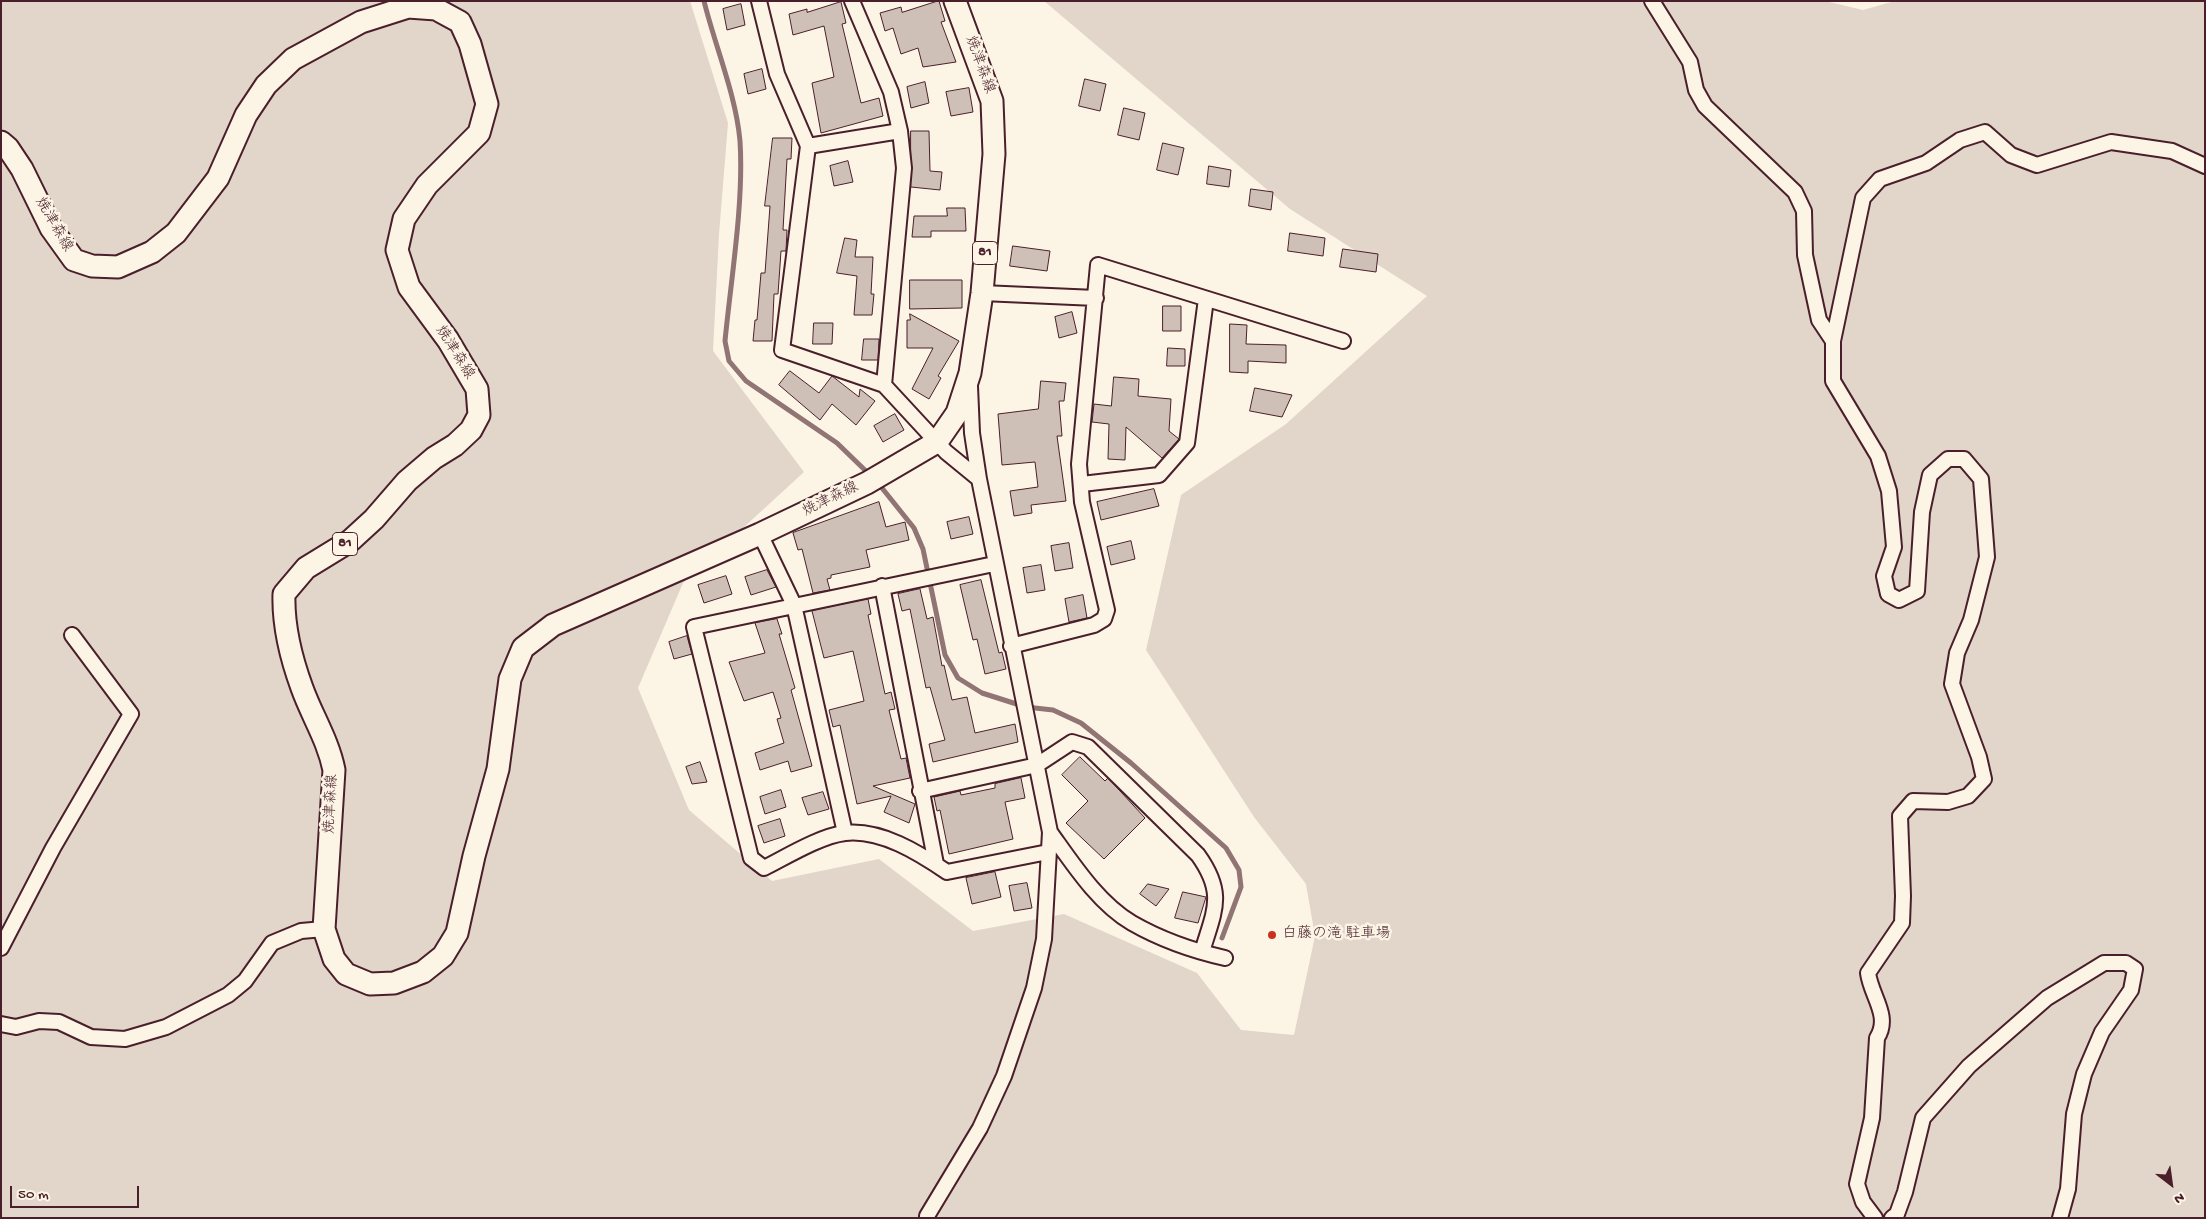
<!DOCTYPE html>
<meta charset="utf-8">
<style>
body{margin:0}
#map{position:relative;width:2206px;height:1219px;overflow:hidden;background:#fcf5e5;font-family:"Gochi Hand",sans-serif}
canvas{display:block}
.frame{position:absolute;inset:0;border:2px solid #4a1f2b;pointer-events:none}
.north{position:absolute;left:2146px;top:1159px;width:50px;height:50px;-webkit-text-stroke:4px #fcf5e5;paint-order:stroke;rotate:150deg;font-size:14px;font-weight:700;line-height:20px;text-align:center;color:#4a1f2b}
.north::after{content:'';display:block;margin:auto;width:18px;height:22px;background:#4a1f2b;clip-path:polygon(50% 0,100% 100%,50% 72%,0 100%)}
.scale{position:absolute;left:10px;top:1186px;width:129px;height:22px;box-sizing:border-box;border:2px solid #4a1f2b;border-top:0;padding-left:6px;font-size:15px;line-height:18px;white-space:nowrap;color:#4a1f2b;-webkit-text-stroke:4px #fcf5e5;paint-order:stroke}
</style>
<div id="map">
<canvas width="2206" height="1219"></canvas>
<div class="frame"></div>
<div class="north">N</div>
<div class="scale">50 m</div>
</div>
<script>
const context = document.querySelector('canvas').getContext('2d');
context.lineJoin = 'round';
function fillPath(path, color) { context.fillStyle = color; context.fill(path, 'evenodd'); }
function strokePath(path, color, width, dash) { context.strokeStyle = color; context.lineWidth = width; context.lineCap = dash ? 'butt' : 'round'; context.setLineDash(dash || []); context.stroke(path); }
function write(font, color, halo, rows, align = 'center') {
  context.font = font + ' "Gochi Hand","Klee One",sans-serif'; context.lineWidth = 5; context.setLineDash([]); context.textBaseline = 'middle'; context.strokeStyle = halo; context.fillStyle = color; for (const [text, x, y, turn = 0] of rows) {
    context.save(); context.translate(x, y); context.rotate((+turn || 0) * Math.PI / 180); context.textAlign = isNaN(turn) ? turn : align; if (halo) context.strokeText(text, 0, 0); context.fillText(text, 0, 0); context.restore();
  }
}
fillPath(new Path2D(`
 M1,1H690L728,123L719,234L713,351L804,472L683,583L638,688L689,810L772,881L879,859L973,931L1064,914L1197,973L1241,1030L1294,1035L1315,936L1306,884L1254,817L1146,650L1181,495L1286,424L1427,296L1290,209L1044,1H1825L1863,10L1895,1H2205V1218H1Z`), '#e2d5ca');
strokePath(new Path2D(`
 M704,1C715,46 736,95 740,141C744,202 731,279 725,341L729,361L746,381L837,443L870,475
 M878,483L914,528L923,549L945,655L958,678L982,693L1026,707L1053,710L1081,723L1131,763L1226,848L1239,870L1241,887L1222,938`), '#917474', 5);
const building = new Path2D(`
 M939,1L945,21L941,22L956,62L923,67L918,48L901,54L893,28L885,31L880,13L901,7L902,12Z
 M841,2L846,23L842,24L861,103L879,98L883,116L821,133L812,83L834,77L824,26L793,35L789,14L807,9V12Z
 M741,4L745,25L727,30L723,9Z
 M762,69L766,89L748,94L744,74Z
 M1085,79L1106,84L1100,111L1079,106Z
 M925,82L929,103L911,108L907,87Z
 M969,88L973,112L951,116L946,92Z
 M1124,108L1145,113L1139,140L1118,135Z
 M911,131H929L930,171L942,172L940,190L911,187Z
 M773,138H792L791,159H787L783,230H787L786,251H781L778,294H774L772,341H753L755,320H757L761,273H765L770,206H765Z
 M1163,143L1184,148L1178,175L1157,170Z
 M848,161L853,182L834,186L830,166Z
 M1209,166L1231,170L1229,187L1207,184Z
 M1251,189L1273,192L1271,210L1249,206Z
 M947,208H965L966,231H931V237H912L914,216H947Z
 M1290,233L1325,238L1323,256L1288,251Z
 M845,238L857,240L855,257H873L871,294H874L872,315H854L857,276L837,273Z
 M1013,246L1050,251L1047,271L1010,266Z
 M1343,249L1378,254L1376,272L1340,267Z
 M910,280H962V308L910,309Z
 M1163,306H1181V331H1163Z
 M1072,312L1077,333L1059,338L1055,317Z
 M910,314L959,341L938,376L941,378L929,399L912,389L933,348H907V320H910Z
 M814,323H833L832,344H813Z
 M1230,324L1247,325L1246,344L1286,345V363L1248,361V373L1230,372Z
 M864,339H879L878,360H862Z
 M1168,348L1185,349V366H1167Z
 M790,371L819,393L832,376L859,397L860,389L875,401L856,425L832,404L820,420L779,385Z
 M1114,377L1139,379L1138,396L1171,399L1169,431L1179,439L1162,458L1126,427L1125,460L1108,459L1109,424L1092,422L1094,404L1111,406Z
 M1041,381L1066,383L1064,401H1059L1062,436H1057L1066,501L1031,505L1032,513L1014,516L1010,491L1038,487L1035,462L1002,465L998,414L1038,409Z
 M1255,388L1292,395L1282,417L1250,411Z
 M895,414L904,430L883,442L874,426Z
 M1154,489L1159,506L1101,520L1097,502Z
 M879,502L886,527L905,522L909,540L866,550L870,567L831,575V578L827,579L830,590L813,593L802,549L798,550L793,533Z
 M969,517L973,534L951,539L947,522Z
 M1131,541L1135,559L1111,565L1107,547Z
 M1069,543L1073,568L1055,571L1051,546Z
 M1041,565L1045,590L1027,593L1023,568Z
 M767,570L776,587L751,595L745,577Z
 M726,576L732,594L704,603L698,585Z
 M981,580L999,653L1002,652L1006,669L985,674L977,639L973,640L960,585Z
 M920,589L927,619L933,617L942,666L944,665L952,700L967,697L975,733L1015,724L1018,742L933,762L929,744L945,740L930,687L926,688L910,609L902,611L898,594Z
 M1083,595L1087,618L1069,622L1065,599Z
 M868,599L871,614L868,615L885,694L891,692L895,709L889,710L901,759L906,758L910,778L873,786L915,804L909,823L884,812L891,796L857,804L840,725L833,727L829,710L864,701L853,651L824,658L812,611Z
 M777,619L782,634H779L795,688L791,690L812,766L791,772L788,761L760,770L755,753L784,743L777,719L781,718L773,692L744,701L729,662L765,653L755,623Z
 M687,636L692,654L674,659L669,642Z
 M1080,757L1105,781L1108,778L1145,818L1104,859L1066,823L1088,801L1062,775Z
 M700,762L707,782L692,784L686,767Z
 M1021,778L1025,798L1005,802L1013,839L949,854L940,810L937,811L934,797L960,791L961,795L995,788V784Z
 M781,790L786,807L765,814L760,797Z
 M823,792L829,809L808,815L802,798Z
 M780,819L785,836L764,843L758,826Z
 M995,872L1001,897L972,904L966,878Z
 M1027,883L1032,908L1014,911L1009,886Z
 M1148,884L1169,889L1156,906L1140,894Z
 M1183,892L1206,897L1198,923L1175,918Z`);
fillPath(building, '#cfc0b7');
strokePath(building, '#4a1f2b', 1);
const street = new Path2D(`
 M759,1L777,74L808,146L782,350L884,385L946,452L979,479L1050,832L1044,939L1034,988L1004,1076L980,1128L927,1216
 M852,1L891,92L900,131L904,168L884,385
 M1652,1L1690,62L1696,90L1705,106L1795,192L1804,211L1805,255L1819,320L1833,341
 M808,146L900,131
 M982,293L1096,298
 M970,386L972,433L979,479
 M1082,484L1159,475L1187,443L1206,299
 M760,534L794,605L845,833
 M994,564L694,627L751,858L764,868C786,857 820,836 845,833C881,829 919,853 947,872L1048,852
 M882,586L936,864
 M1011,646L1094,625L1104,619L1107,610L1082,502L1079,464L1098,265L1343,341
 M920,791L1037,765L1072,742L1088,747L1198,855C1226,894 1214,911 1202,952
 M1050,832C1073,864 1098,903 1132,923C1160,939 1194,951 1225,958
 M1,948L53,848L131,714L72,635
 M1,1024L16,1027L39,1021L59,1022L91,1037L125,1039L166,1027L228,995L245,981L272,943L301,931L324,929
 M1875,1218L1863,1202L1857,1184L1872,1118L1877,1038C1891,1016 1871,996 1868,973L1902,923L1903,896L1900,816L1913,801L1948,802L1968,796L1984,779L1979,757L1952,684L1957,653L1971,620L1987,557L1981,479L1964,459H1948L1930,475L1922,512L1917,591L1899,600L1888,594L1884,576L1894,547L1889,491L1878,456L1833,381V341L1863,198L1880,179L1926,163L1960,140L1985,132L2011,155L2037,165L2111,142L2172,151L2205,166
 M1892,1218L1897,1214L1905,1192L1923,1118L1969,1066L2047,998L2104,963H2126L2135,969L2131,990L2102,1032L2084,1074L2074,1114L2068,1189L2060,1218`);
const primary = new Path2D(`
 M1,142L8,148L22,169L51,228L74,260L92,266L118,267L152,252L176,233L218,178L246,115L266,85L293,59L361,22L408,7L436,9L460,22L470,44L487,104L479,133L427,185L404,219L397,250L409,287L448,340L477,389L479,415L471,430L455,445L434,458L407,481L374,519L350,541L306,568L284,594C283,625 291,658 302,688C312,716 328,740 334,770L324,929L334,959L346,974L370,984L394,983L423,972L443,956L457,933L474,856L498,769L510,679L523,648L553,625L760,534L867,483L937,442L957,413L970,373L982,293L994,154L992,101L955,1`);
strokePath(street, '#4a1f2b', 18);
strokePath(primary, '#4a1f2b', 25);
strokePath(street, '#fcf5e5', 14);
strokePath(primary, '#fcf5e5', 21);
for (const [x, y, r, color] of [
 [1272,935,5,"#c8321e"]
]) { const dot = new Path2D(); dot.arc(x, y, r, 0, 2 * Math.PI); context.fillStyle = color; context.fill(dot); strokePath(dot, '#fcf5e5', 2); }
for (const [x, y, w] of [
 [985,253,25],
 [345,544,25]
]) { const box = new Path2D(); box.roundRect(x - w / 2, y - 11.5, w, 23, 4); context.fillStyle = '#fcf5e5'; context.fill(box); strokePath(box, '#4a1f2b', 1); }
write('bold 14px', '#4a1f2b', null, [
 ["81",985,253],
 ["81",345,544]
]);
write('15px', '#4a1f2b', '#fcf5e5', [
 ["焼津森線",979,65,70],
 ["焼津森線",53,225,60],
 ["焼津森線",454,353,58],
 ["焼津森線",831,500,-26],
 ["焼津森線",332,804,-87]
]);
write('15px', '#4a1f2b', '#fcf5e5', [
 ["白藤の滝 駐車場",1282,935]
], 'left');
</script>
